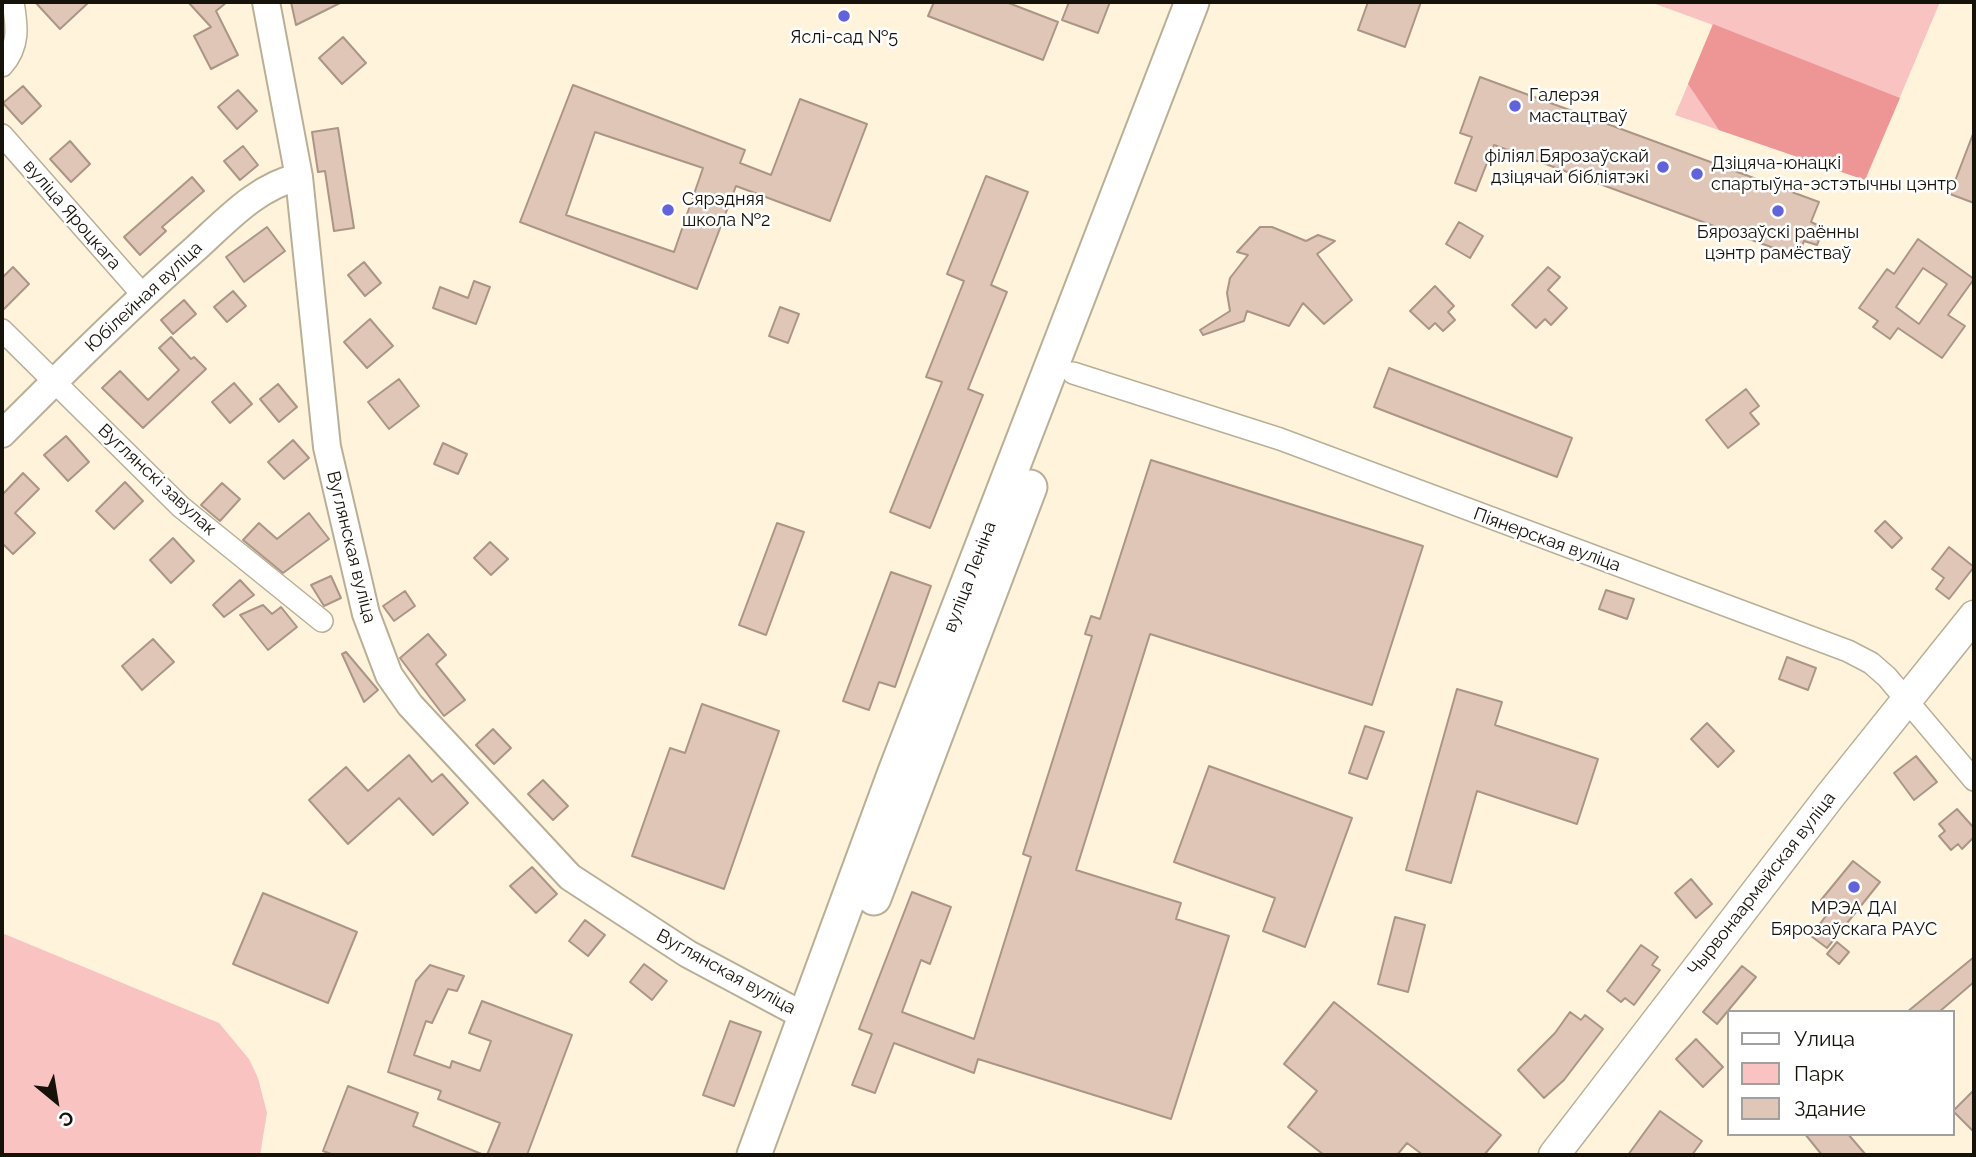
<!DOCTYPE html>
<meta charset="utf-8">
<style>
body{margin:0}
#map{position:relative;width:1976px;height:1157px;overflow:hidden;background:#fff4db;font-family:Raleway,sans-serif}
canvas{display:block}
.frame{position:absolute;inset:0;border:4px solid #151209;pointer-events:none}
.legend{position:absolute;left:1727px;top:1010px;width:228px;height:126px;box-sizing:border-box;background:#fff;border:2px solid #a1a09d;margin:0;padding:9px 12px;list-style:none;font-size:21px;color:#151209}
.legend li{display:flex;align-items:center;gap:14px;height:35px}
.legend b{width:35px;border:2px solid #a1a09d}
.north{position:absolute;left:21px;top:1066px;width:70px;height:70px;-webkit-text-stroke:5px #fff;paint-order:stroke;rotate:150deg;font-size:19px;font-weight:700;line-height:28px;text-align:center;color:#151209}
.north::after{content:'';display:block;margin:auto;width:24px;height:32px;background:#151209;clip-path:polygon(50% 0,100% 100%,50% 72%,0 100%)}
</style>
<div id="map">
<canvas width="1976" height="1157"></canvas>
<div class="frame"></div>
<ul class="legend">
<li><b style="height:9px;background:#fff"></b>Улица</li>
<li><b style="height:19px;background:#f8c3c1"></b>Парк</li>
<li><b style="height:19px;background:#dfc6b7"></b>Здание</li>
</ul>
<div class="north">С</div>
</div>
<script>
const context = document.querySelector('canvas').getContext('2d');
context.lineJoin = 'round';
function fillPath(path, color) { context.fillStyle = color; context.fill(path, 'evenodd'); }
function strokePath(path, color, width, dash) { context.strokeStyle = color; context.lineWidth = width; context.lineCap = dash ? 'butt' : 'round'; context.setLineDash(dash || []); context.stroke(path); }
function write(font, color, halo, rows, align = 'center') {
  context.font = font + ' Raleway,sans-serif'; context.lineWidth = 5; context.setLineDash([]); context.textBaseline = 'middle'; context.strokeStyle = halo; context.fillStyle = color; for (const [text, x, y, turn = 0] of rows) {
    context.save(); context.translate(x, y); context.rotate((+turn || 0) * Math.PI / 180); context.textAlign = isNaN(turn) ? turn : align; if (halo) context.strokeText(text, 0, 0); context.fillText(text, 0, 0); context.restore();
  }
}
fillPath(new Path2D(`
 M1650,2H1940L1865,180L1675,115L1713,25Z
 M2,933L219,1023L249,1059L258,1078L267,1113L260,1155H2Z`), '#f8c3c1');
fillPath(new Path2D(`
 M1713,24L1900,98L1865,180L1719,130L1688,84Z`), '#ee9695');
const building = new Path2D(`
 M35,2H89L60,29Z
 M188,2H227L216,11L238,55L211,69L194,36L211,27Z
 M291,2H342L296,25Z
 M934,2H1006L1058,22L1043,60L928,16Z
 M1069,2H1110L1098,33L1062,20Z
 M1368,2H1421L1405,47L1358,30Z
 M343,37L366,63L342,84L319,58Z
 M1480,77L1819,202L1811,222L1824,228L1817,245L1804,241L1798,257L1494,145L1476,191L1455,183L1472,137L1460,133Z
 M573,85L745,150L740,163L771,175L800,99L867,124L830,221L736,186L697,289L520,222ZM595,132L703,168L674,252L566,215Z
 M23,86L41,106L22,124L3,103Z
 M238,90L257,111L237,129L218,107Z
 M338,128L354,228L334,231L325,171L318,172L312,132Z
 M1973,134H1974V203L1950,194Z
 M70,141L90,164L71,182L50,159Z
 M243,146L258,165L240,180L224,161Z
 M986,176L1028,192L991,285L1007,292L968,389L983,395L930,528L890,512L942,382L926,377L964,281L947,274Z
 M192,177L204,191L162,227L166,231L140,255L124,237Z
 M1459,222L1483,236L1470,258L1446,244Z
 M267,227L285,251L244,282L226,257Z
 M1260,227H1272L1306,241L1318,235L1335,241L1317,254L1352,300L1324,324L1303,303L1289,326L1247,311L1244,321L1203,335L1200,330L1230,311L1227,293L1230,278L1248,255L1237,252Z
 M1918,239L1974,279L1948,315L1965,326L1942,358L1898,328L1890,339L1873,327L1878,321L1859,308L1887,269L1894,274ZM1923,268L1947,284L1919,324L1896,307Z
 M364,262L381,283L365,296L348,275Z
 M13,267L29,284L2,311V278Z
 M1548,267L1560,277L1548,290L1567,308L1551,325L1545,319L1536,328L1512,305Z
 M474,281L490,287L476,324L433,308L440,287L468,298Z
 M1435,286L1454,306L1448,312L1455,320L1443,331L1435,323L1429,329L1410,311Z
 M233,291L246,306L227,322L214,307Z
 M184,300L196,314L173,334L161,320Z
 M780,307L799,314L788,343L769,336Z
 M370,319L393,346L367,368L344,342Z
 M171,337L191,359L194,357L206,369L143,428L102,388L120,371L148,400L179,370L159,348Z
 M1389,368L1572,438L1557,477L1374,407Z
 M399,379L419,406L389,429L368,402Z
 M234,383L252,404L230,423L212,402Z
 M278,384L297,407L279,422L260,399Z
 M1746,389L1759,406L1750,413L1759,424L1728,448L1706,420Z
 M66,436L89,462L68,481L44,455Z
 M293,440L309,458L284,479L268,462Z
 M443,443L467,454L458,474L434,464Z
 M1151,460L1423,546L1372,705L1150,634L1076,870L1181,903L1176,919L1229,936L1171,1119L978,1059L974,1073L894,1043L875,1093L852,1085L872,1034L859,1029L912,892L951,907L930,964L921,960L902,1012L974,1039L1031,857L1023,854L1092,636L1085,634L1091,616L1100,619Z
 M23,473L39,489L15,513L35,533L13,554L2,543V495Z
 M125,482L143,501L114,529L96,511Z
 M222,483L240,499L220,521L201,505Z
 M309,513L329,539L283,573L243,540L259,523L277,539Z
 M1885,521L1902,538L1892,548L1875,531Z
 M777,523L804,532L766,635L739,625Z
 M173,538L194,561L171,583L150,560Z
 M490,542L508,559L491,575L474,558Z
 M1949,547L1974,567L1949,599L1936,589L1944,578L1932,569Z
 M891,572L931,586L895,687L879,682L869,710L843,701Z
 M331,576L341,598L324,606L311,585Z
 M240,580L254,595L224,617L213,605Z
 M1606,590L1634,599L1627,619L1599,609Z
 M405,591L415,606L394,621L383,606Z
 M263,605L272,614L281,607L297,627L268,650L240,615Z
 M428,634L446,655L436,664L465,700L444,716L400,658Z
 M153,639L174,662L142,690L122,666Z
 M346,652L378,690L364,702L342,654Z
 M1787,657L1816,668L1808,690L1779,679Z
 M1457,689L1502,702L1495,725L1598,759L1577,824L1477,791L1451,883L1406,870Z
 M702,704L779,731L724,889L632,856L670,748L685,753Z
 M1707,723L1734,751L1718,767L1691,739Z
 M1365,726L1384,732L1367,779L1349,773Z
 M493,729L511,748L494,764L476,745Z
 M409,755L432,782L442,774L468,803L433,835L399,798L348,844L309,800L346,767L368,791Z
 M1916,756L1937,782L1914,800L1894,773Z
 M1209,766L1352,818L1305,947L1263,931L1275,898L1174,862Z
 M543,780L568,806L553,820L528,794Z
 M1957,809L1974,828V837L1962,849L1958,844L1951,850L1939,836L1945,831L1939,824Z
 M1853,861L1880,882L1827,948L1811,936L1831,909L1821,900Z
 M532,867L557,894L536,913L510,886Z
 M1691,879L1712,904L1696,918L1675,893Z
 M263,893L357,932L328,1003L233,964Z
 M1395,917L1425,925L1408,992L1378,984Z
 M585,920L605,935L588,956L569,941Z
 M1837,942L1849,952L1839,964L1827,954Z
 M1641,945L1658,957L1652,965L1660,970L1634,1005L1625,998L1621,1002L1607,991Z
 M1974,957V982L1939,1012H1907Z
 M644,964L667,981L652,1000L630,982Z
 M430,965L464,976L457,991L448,989L432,1023L426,1021L414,1055L450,1068L452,1061L480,1071L491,1041L469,1033L482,1001L572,1035L527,1155H487L500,1123L438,1099L441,1091L388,1072L416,981Z
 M1742,966L1756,977L1717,1024L1703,1012Z
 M1334,1002L1501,1135L1484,1155H1423L1407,1143L1397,1155H1324L1288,1127L1317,1091L1284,1064Z
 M1570,1012L1581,1020L1585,1015L1603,1029L1564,1080L1544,1098L1518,1070L1555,1033Z
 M730,1021L761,1032L734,1106L703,1095Z
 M1696,1039L1723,1067L1703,1087L1676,1059Z
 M348,1086L418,1113L413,1126L484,1155H334L323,1151Z
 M1974,1090V1132L1953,1111Z
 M1660,1111L1702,1141L1692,1155H1628Z
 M1805,1134H1848L1866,1155H1822Z`);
fillPath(building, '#dfc6b7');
strokePath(building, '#ac9586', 2);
const minor = new Path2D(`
 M2,66C20,46 17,26 13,2
 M2,135L143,295
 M2,330L181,507L322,621
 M1073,373L1280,439L1848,651L1871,663L1887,677L1974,780`);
const tertiary = new Path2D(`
 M266,2L299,177L327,447L366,614L389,675L410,705L570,877L688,954L806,1017
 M2,434C65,371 128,308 195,249C226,221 257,186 299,177`);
const secondary = new Path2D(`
 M1554,1155L1830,796L1974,616`);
const primary = new Path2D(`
 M874,898L1030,487
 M754,1155L895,772L1192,2`);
strokePath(minor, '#b9af97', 24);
strokePath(tertiary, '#b9af97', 30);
strokePath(secondary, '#b9af97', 33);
strokePath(primary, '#b9af97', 37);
strokePath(minor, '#fff', 21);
strokePath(tertiary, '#fff', 26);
strokePath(secondary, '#fff', 30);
strokePath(primary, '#fff', 33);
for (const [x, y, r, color] of [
 [844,16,7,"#6263db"],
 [1515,106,7,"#6263db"],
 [1663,167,7,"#6263db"],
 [1697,174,7,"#6263db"],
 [668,210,7,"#6263db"],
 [1778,211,7,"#6263db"],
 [1854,887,7,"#6263db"]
]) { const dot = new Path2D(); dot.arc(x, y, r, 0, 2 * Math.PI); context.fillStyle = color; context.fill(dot); strokePath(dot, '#fff', 2.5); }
write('18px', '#151209', '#fff', [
 ["Яслі-сад №5",844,38],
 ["Галерэя",1529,96,"left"],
 ["мастацтваў",1529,117,"left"],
 ["філіял Бярозаўскай",1649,157,"right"],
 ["дзіцячай бібліятэкі",1649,178,"right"],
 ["Дзіцяча-юнацкі",1711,164,"left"],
 ["спартыўна-эстэтычны цэнтр",1711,185,"left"],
 ["Сярэдняя",682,200,"left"],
 ["школа №2",682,221,"left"],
 ["Бярозаўскі раённы",1778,233],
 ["цэнтр рамёстваў",1778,254],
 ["МРЭА ДАІ",1854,909],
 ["Бярозаўскага РАУС",1854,930]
]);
write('18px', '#151209', '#fff', [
 ["вуліца Яроцкага",72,215,49],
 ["Юбілейная вуліца",144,297,-43],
 ["Вуглянскі завулак",157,480,43],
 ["Піянерская вуліца",1547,540,20],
 ["Вуглянская вуліца",351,547,76],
 ["вуліца Леніна",970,577,-69],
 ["Чырвонаармейская вуліца",1762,884,-52],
 ["Вуглянская вуліца",726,972,29]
]);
</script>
